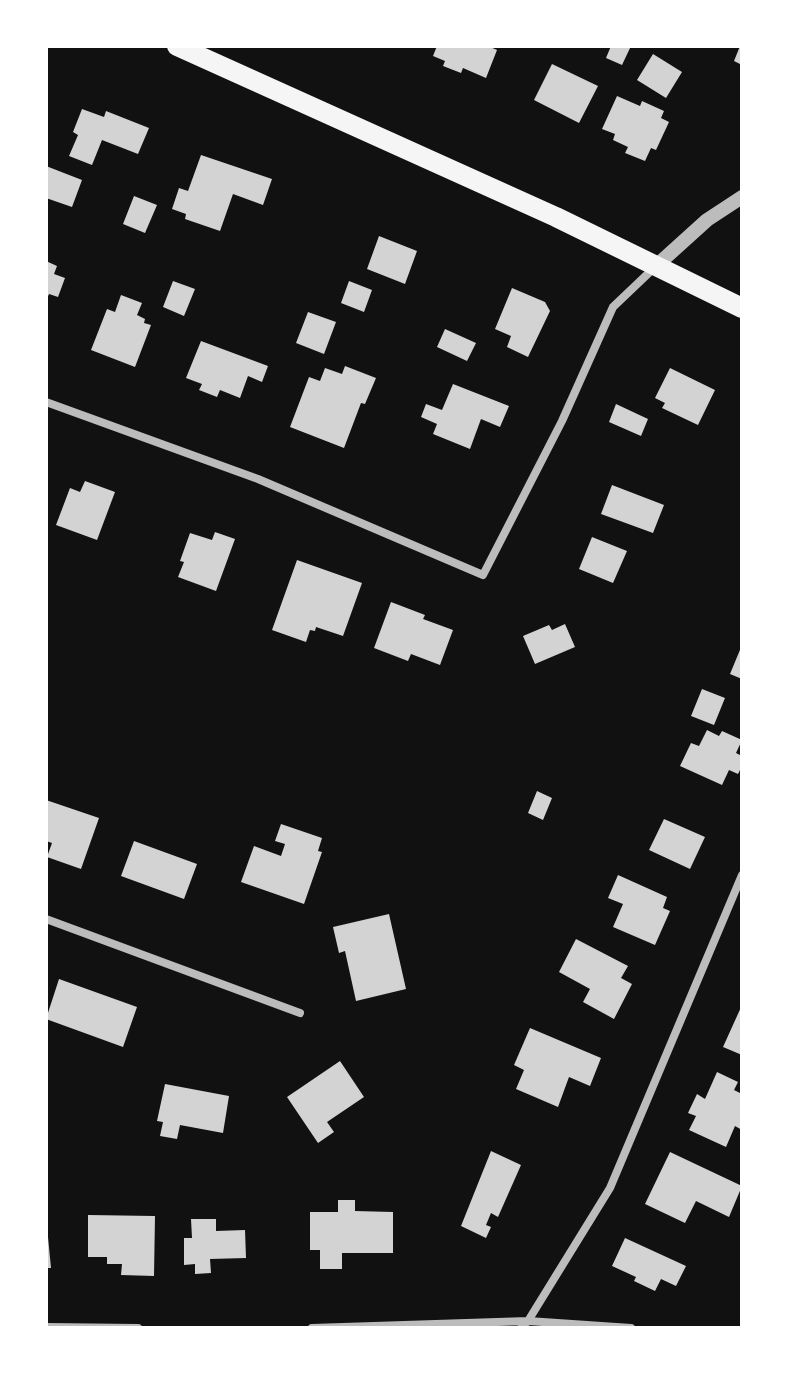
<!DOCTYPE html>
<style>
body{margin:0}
#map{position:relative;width:788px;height:1374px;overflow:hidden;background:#111;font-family:Barlow,sans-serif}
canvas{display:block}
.frame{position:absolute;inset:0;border:48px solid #fff;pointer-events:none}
</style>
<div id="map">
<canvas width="788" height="1374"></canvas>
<div class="frame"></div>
</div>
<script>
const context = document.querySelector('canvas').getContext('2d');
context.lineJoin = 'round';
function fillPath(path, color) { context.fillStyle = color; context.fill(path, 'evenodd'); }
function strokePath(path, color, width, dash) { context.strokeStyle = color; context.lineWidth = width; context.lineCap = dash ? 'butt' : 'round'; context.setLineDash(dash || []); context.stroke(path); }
fillPath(new Path2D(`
 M437,46H488L497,50L486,78L463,68L461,73L443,66L445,61L433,56Z
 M611,46H631L622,65L606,58Z
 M740,46H742V65L734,61Z
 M653,54L682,72L666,98L637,80Z
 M552,64L598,86L579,123L534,100Z
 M617,96L640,106L642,101L664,111L661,118L669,122L656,150L651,148L645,161L625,153L628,147L613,140L615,134L602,129Z
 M82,109L104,117L106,111L149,128L138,154L102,140L92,165L69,156L78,135L73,132Z
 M201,155L272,179L263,205L233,194L220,231L185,219L186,214L172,209L179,188L188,191Z
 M46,166L82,180L72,207L46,198Z
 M134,196L157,205L145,233L123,224Z
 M379,236L417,251L405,284L367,269Z
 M46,261L57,266L54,274L65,278L58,297L49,294L46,301Z
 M173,281L195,289L184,316L163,307Z
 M349,281L372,290L364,312L341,303Z
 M512,288L545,302L550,311L528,357L507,347L511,336L495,329Z
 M121,295L142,303L137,315L145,319L144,323L151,325L135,367L91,350L107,309L115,312Z
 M308,312L336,322L324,354L296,343Z
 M445,329L476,343L467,361L437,347Z
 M201,341L268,366L262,382L248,376L240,398L220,390L217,397L199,390L202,384L186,378Z
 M345,366L376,378L365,404L361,403L344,448L290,427L309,377L320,381L325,368L342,374Z
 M670,368L715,390L698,425L662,408L665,403L655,398Z
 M453,384L509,406L500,427L481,419L470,449L433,434L437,424L421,417L426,404L442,410Z
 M616,404L648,419L641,436L609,422Z
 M85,481L115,492L97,540L56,525L70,488L80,492Z
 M612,485L664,505L653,533L601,514Z
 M215,532L235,539L216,591L178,577L184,562L180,561L190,533L212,540Z
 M592,537L627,551L613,583L579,569Z
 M297,560L362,583L343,636L316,627L315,631L310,630L306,642L272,630Z
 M391,602L425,615L423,619L453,630L440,665L411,654L408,661L374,648Z
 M565,624L575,647L535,664L523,636L549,625L552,630Z
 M742,645V679L730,674Z
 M702,689L725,698L714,725L691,716Z
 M707,730L719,736L722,731L742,740L736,753L742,756V766L738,774L729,770L722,785L680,766L691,743L699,746Z
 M537,791L552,798L543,820L528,813Z
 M46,800L99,818L81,869L47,857L52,843L46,841Z
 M664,819L705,837L690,869L649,850Z
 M281,824L322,838L318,851L322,852L304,904L241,882L254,846L281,856L285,844L275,841Z
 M134,841L197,864L184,899L121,876Z
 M618,875L667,897L663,908L670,911L655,945L613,927L623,904L608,898Z
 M389,914L406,989L356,1001L345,951L339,953L333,927Z
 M576,939L628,966L621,978L632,984L614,1019L583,1002L590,989L559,972Z
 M59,979L137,1007L123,1047L46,1019Z
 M742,1005V1055L723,1047Z
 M530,1028L601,1058L590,1086L569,1077L558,1107L516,1089L524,1070L514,1065Z
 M340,1061L364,1097L327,1122L334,1132L318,1143L287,1097Z
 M717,1072L738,1082L734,1090L742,1094V1130L735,1126L726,1147L689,1130L696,1116L688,1113L697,1094L705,1099Z
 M165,1084L229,1096L223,1133L180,1125L177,1139L160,1136L163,1122L157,1121Z
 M491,1151L521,1165L498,1217L491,1213L486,1225L491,1227L486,1238L461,1226Z
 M670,1152L742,1186L729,1217L696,1201L685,1223L645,1204Z
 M338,1200H355V1211L393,1212V1253H342V1269H320V1250H310V1212H338Z
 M88,1215L155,1216L154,1276L121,1275L122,1264H107V1257H88Z
 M191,1219H216V1231L245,1230L246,1258L210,1259L211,1273L195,1274V1264L184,1265V1238H192Z
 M46,1237H48L51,1268H46Z
 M625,1238L686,1266L676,1286L661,1279L655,1291L634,1281L636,1277L612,1266Z`), '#d3d3d3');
strokePath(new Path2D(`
 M46,402L258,479L483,575L562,421L613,307L655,267
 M46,919L300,1013
 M46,1327L138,1328
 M312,1328L528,1321L631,1328
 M521,1328L528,1321L610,1188L742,875`), '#bcbcbc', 8);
strokePath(new Path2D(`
 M655,267L707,220L742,197`), '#bcbcbc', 14);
strokePath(new Path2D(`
 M177,46L556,217L742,308`), '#f5f5f5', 20);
</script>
